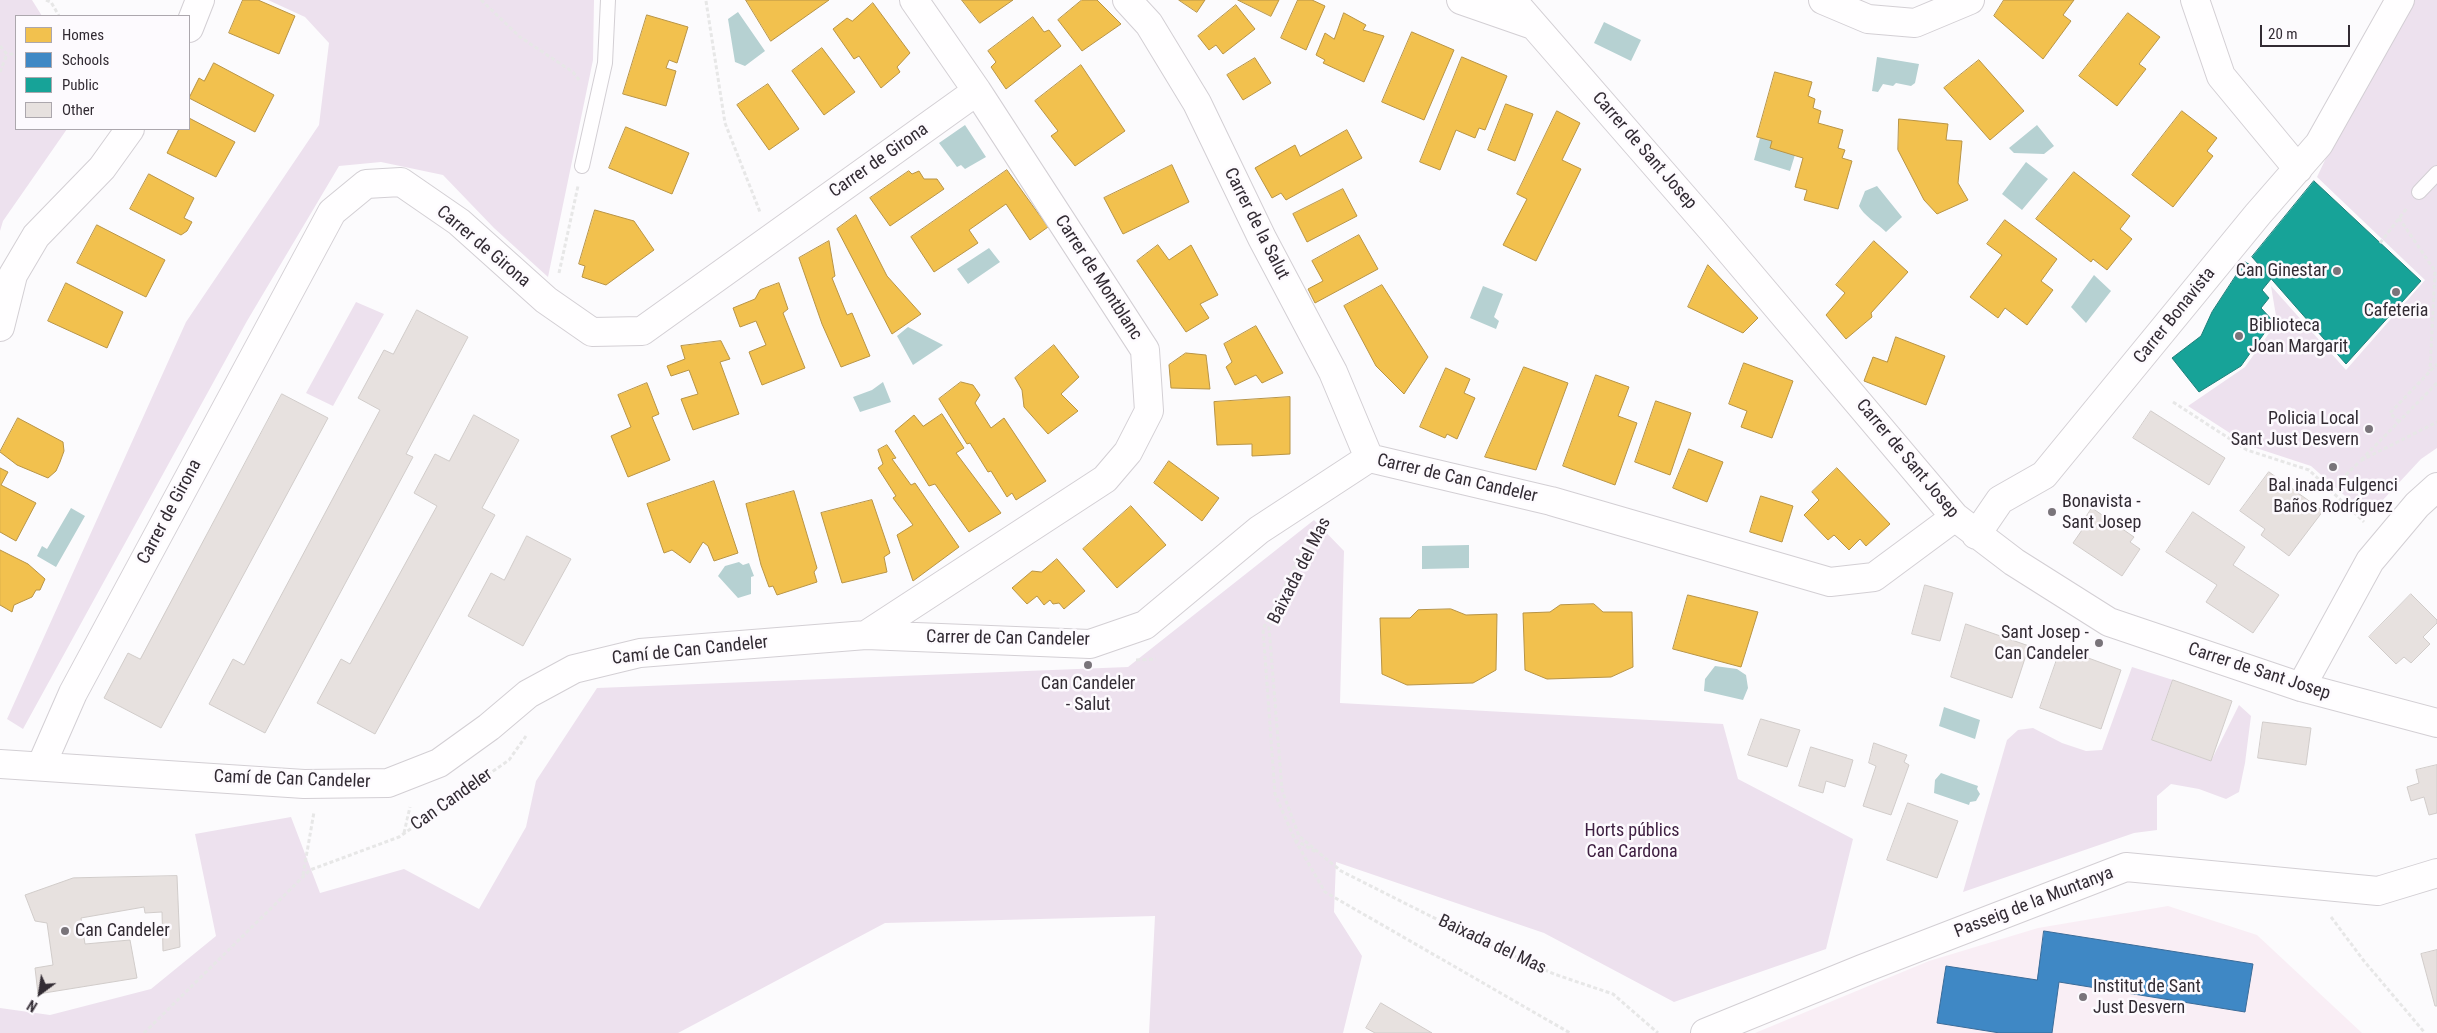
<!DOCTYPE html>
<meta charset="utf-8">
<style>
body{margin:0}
#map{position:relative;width:2437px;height:1033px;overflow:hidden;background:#fcfbfd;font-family:"Roboto Condensed",sans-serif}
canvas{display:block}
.legend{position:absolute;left:15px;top:15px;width:175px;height:115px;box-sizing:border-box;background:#fdfafe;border:1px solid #aca7ad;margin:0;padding:6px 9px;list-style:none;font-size:15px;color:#322b33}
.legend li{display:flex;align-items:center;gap:10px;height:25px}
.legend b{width:25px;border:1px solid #aca7ad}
.north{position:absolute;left:15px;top:968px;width:50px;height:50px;-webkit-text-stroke:4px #fdfafe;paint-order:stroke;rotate:211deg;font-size:14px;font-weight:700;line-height:20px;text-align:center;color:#322b33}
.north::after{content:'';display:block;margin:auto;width:18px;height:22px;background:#322b33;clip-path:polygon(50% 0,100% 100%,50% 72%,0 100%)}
.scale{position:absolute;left:2260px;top:25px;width:90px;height:22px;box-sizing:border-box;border:2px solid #322b33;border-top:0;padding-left:6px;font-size:15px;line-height:18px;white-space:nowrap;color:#322b33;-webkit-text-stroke:4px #fdfafe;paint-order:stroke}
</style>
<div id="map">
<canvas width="2437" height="1033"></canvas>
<ul class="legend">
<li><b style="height:14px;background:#f2c14e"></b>Homes</li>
<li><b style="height:14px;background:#3f88c5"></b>Schools</li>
<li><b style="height:14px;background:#17a398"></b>Public</li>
<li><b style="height:14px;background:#e7e1df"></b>Other</li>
</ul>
<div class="north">N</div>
<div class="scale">20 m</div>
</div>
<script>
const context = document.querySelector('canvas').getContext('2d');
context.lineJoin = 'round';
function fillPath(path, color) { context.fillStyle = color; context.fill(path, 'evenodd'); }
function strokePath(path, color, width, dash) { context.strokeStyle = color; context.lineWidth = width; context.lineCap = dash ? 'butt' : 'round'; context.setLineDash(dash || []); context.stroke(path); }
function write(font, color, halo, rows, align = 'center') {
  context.font = font + ' "Roboto Condensed",sans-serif'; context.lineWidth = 5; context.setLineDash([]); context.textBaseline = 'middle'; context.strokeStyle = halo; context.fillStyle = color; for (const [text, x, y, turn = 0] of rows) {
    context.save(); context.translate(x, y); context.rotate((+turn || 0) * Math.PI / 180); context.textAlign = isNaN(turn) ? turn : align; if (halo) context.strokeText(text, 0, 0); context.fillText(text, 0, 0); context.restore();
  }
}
fillPath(new Path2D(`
 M2168,906L2257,935L2362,1033H1755L1929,961L2038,928Z`), '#f9eef5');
fillPath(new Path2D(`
 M0,0H32L42,16H16V129H67L3,221L0,231Z
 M268,0H594L593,60L548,277L494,228L443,175L381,162L339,166L247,321L23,729L7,719L186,322L319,125L329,43L305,17Z
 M2415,0H2437V448L2421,459L2368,516L2311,466L2250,446L2188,406L2245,367L2277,322L2271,286L2346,370L2425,280L2317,177L2364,78Z
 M356,302L384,314L333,406L306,393Z
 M1314,520L1344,551L1340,703L1723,724L1738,779L1853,839L1826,949L1674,1002L1544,933L1336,862L1334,912L1362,956L1343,1033H1149L1155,916L885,923L678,1033H0V1008L50,1015L151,989L216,936L195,834L291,817L320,893L404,869L479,909L526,827L536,781L597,688L1128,667Z
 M2132,667L2173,680L2152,740L2211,761L2239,705L2251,716L2245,763L2239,792L2226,799L2199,789L2171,784L2157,796V830L2134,833L1963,892L2007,740L2018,730L2033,728L2062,743L2086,751L2102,750Z`), '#ede1ee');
fillPath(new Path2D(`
 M738,12L765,51L745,66L735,62L728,19Z
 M1604,22L1641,40L1631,61L1594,43Z
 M1877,57L1919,64L1915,83L1911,86L1896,83L1893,86L1883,84L1878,92L1872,91Z
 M965,125L986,157L965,169L961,165L957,167L939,143Z
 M2037,125L2054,146L2044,154L2014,153L2009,148Z
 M1761,134L1798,145L1790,171L1754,160Z
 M2026,162L2048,179L2022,210L2002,194Z
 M1877,186L1902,217L1886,232C1878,224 1863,215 1859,206L1865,191Z
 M989,248L1000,262L968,284L957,269Z
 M2094,275L2111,291L2086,323L2071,307Z
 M1483,286L1503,294L1494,317L1499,321L1496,329L1470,318Z
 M908,327L943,345L913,365L897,336Z
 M883,382L891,402L860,412L853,397L872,390Z
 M71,508L85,516L56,567L37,556L42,546L47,549Z
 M1469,545V568L1422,569V546Z
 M739,562L743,565L749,563L754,576L751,577V594L738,598L718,576L725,566Z
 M1715,666L1737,669L1746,675L1748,688L1743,700L1704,691L1705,679Z
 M1944,707L1980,720L1975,739L1939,726Z
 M1941,773L1978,786L1977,789L1980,794L1976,801L1970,802L1969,805L1934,793L1935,780Z`), '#b6d1d2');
const homes = new Path2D(`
 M243,0H258L295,16L279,54L229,33Z
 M746,0H829L771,41Z
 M962,0H1013L980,23Z
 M1082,0H1097L1121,24L1082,51L1058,20Z
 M1179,0H1205L1197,12Z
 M1238,0H1279L1271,16Z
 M1298,0H1312L1325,6L1306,50L1281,38Z
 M2004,0H2074L2063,15L2071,21L2043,59L1994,16Z
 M873,3L910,53L897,67L900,72L881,88L859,56L854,59L833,29L847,18L852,21Z
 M1236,5L1255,29L1223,54L1216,45L1209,50L1198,36Z
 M1344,13L1366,25L1363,30L1384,36L1364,82L1323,63L1325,60L1316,55L1325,33L1334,39Z
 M2128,13L2160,37L2139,64L2146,69L2117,106L2079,76Z
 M647,15L688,27L677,63L669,60L666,68L676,71L666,106L623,94Z
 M1033,17L1044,32L1049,30L1061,46L1006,89L991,67L996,62L988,51Z
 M1412,32L1454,50L1424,120L1382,102Z
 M822,48L855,92L824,115L792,71Z
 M1462,57L1507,76L1485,130L1479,128L1475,138L1456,130L1440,170L1420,162Z
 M1255,58L1271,83L1243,100L1227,75Z
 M1979,60L2024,111L1990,140L1944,88Z
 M214,63L274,95L255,132L189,98L199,78L204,81Z
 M1081,65L1125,131L1075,166L1051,136L1058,131L1035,101Z
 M1775,72L1812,82L1808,96L1815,99L1813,108L1821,111L1818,123L1843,130L1838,148L1845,150L1842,158L1852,161L1838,209L1804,200L1807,190L1795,187L1803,158L1770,148L1772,141L1757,137Z
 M768,84L799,129L769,150L737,105Z
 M1506,104L1533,114L1515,161L1488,150Z
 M1557,111L1580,123L1562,160L1581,169L1536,261L1503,245L1527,199L1517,194Z
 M2182,111L2217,138L2207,151L2213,156L2173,207L2132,175Z
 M189,118L235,142L216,177L167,153L179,129H189Z
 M1899,119L1948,124L1946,140L1962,141L1958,183L1968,200L1937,214L1924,200L1898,150Z
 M626,127L689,153L672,194L609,168Z
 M1347,130L1362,158L1286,200L1281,193L1272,198L1255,168L1295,145L1300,156Z
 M1172,165L1189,202L1123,234L1104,198Z
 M1007,170L1048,227L1030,240L1006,204L969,230L978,243L934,272L911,237Z
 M909,171L912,174L919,171L924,179H937L944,189L890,226L870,198Z
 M2074,172L2130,216L2120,229L2132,239L2107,270L2093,259L2091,262L2036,219Z
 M149,174L194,198L184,218L192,222L187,231L181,235L130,209Z
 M1343,189L1357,216L1307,242L1293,214Z
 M595,210L634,221L654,250L606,285L582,277L585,266L579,264Z
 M856,215L887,276L921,314L892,334L837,229Z
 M2005,220L2057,259L2041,281L2053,290L2027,325L2005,308L1998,318L1970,297L2002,255L1987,244Z
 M97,225L165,260L146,297L77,263Z
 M1359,235L1378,269L1315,303L1308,289L1323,281L1312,261Z
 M829,241L835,276L832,278L847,315L852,313L870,356L841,367L822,324L799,258Z
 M1874,241L1908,272L1871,313L1872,317L1846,339L1826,315L1845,293L1836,285Z
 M1158,245L1169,260L1191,245L1218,295L1200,304L1209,318L1186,332L1137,261Z
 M1708,265L1758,318L1743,333L1688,307Z
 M66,283L123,312L107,348L48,321Z
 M779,283L788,309L783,313L805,368L762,385L749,352L766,345L756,321L740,327L733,308L755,299L760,290Z
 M1382,285L1428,357L1404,394L1376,366L1344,306Z
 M1256,326L1283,373L1262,383L1256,375L1235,385L1226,367L1232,362L1224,344Z
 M1896,337L1945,356L1926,405L1864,381L1873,357L1887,362Z
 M721,341L730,359L720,362L739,414L693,430L681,399L698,394L689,370L671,376L667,366L685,359L681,346Z
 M1054,345L1079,377L1061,394L1078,411L1048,434L1024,407L1022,390L1015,378Z
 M1186,353L1206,355L1210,389L1171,388L1169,365Z
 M1744,363L1793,381L1772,438L1741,427L1747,411L1729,404Z
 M1524,367L1568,383L1536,470L1485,457Z
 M1446,368L1470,379L1464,393L1475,398L1457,439L1447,434L1445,438L1420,427Z
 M1596,375L1629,387L1618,416L1637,423L1615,485L1563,466Z
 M961,382L973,385L980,395L975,403L991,428L1004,418L1046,481L1016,500L1012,493L1007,497L991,471L988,472L970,443L967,444L939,399Z
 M647,383L659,414L652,417L670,460L628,477L611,436L631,427L618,395Z
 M1290,397V454L1252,456V444L1217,445L1214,402Z
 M1656,401L1691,413L1670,475L1635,462Z
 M942,414L964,448L956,453L1001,513L969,532L935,484L929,486L895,431L914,415L923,426Z
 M18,418L63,442L64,451L60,462L56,471L48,478L17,465L0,452Z
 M887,445L896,458L892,459L911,485L915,483L959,547L913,581L897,535L913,525L893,498L896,496L878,468L883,464L878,450Z
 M1689,449L1723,462L1707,502L1673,488Z
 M1169,461L1219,498L1202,521L1154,483Z
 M0,468L8,472L1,485L36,503L16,541L0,532Z
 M1837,468L1890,524L1866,546L1860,539L1849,550L1834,535L1828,540L1804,515L1819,500L1812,492Z
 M714,481L738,553L714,561L708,546L703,542L690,563L672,550L664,553L647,504Z
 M794,491L817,568L814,572L817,582L777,595L773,586L769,587L761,565L746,504Z
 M1761,496L1793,506L1782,542L1750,532Z
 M872,500L890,553L884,557L887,572L842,583L821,513Z
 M1131,506L1166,545L1117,588L1083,549Z
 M0,550L28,564L45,579L40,590H36L32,597L14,605L12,612L0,605Z
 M1057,559L1085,591L1064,609L1059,603L1053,604L1050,600L1044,605L1037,596L1027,604L1012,588L1032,571L1041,572Z
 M1688,595L1758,612L1741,667L1673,649Z
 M1594,604L1603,612H1632L1633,667L1611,677L1547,679L1525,670L1523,613L1550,612L1560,605Z
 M1451,609L1466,615L1497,614L1496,670L1473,683L1407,685L1382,674L1380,618H1410L1418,610Z`);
fillPath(homes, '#f2c14e');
strokePath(homes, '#b89446', 1);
const schools = new Path2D(`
 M2044,931L2253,964L2245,1012L2059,982L2052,1033H2000L1937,1023L1946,966L2037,980Z`);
fillPath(schools, '#3f88c5');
strokePath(schools, '#3b6c99', 1);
const public = new Path2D(`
 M2314,181L2421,281L2346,364L2252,257Z
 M2245,262L2254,267L2258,263L2271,279L2262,290L2269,298L2261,308L2273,321L2241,366L2199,392L2172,358L2201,336L2212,312Z`);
fillPath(public, '#17a398');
strokePath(public, '#1f7f7a', 1);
const building = new Path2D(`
 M417,310L468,337L406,454L413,457L265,733L209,704L233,659L244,665L380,410L358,398L384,350L393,354Z
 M282,394L328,418L161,728L104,698L128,653L140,659Z
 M2151,411L2225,458L2209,485L2133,438Z
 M474,415L519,440L482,508L495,515L375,734L317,703L341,659L350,664L437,506L414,493L435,454L449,461Z
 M2269,472L2323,511L2289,556L2261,535L2265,529L2240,511Z
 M2092,508L2134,537L2130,542L2140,549L2122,576L2073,543L2082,530L2079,528Z
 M2193,512L2245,547L2233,565L2279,595L2253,633L2206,602L2217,585L2166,552Z
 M527,536L571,559L523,646L468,616L491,573L504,580Z
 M1925,585L1953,593L1940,641L1912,634Z
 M2411,594L2437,620V623L2423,637L2430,644L2411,663L2404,657L2396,664L2369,637Z
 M1966,624L2029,646L2012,698L1951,677Z
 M2061,648L2121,670L2101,729L2040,708Z
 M2173,680L2232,701L2211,761L2152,740Z
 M1761,719L1800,730L1787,767L1748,755Z
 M2263,722L2311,728L2306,765L2258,758Z
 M1874,743L1907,755L1904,762L1909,765L1891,815L1863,806L1876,766L1869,763Z
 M1811,747L1853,760L1845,787L1826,781L1823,793L1799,786Z
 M2437,765V813L2429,815L2424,797L2411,801L2407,787L2419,783L2416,770Z
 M1908,803L1958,821L1937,878L1887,860Z
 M177,876L180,947L163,951L162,912L145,913L144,907L81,918L85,944L130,940L137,978L38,994L35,968L53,965L47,923L35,921L25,895L73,878Z
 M2437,950V1006H2435L2421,954Z
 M1381,1003L1432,1033H1375L1366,1028Z`);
fillPath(building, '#e7e1df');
strokePath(building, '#d1ccca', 1);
const service = new Path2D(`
 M582,166L605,63L608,0
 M2419,192L2437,173`);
const minor = new Path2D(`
 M1127,0L1149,24L1197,103L1262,238L1333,372L1369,458
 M1461,0L1533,25
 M1512,0L1713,231L1955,517L2014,562L2109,622L2301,687L2437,723
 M1823,0L1868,19L1915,23L1970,0
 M2195,0L2221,76L2298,169
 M189,28L200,0
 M0,327L13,275L36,236L102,168L130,129
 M1976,535L2000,500L2044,475L2258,214L2319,144L2400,0
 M866,635L1105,479L1128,452L1149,411L1145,350L977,91L914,0
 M2301,687L2370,561L2417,505L2437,487
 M0,764L304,784L388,783L439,763L489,727L528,694L574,669L640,653L866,635L1090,644L1145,625L1259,530L1369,458L1551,501L1830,582L1874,577L1955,517
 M41,766L73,693L332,212L366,184L401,182L459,222L546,300L592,332L642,331L977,91
 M1705,1033L1862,969L2126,867L2378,891L2437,873`);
strokePath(service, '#d3cfd4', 16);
strokePath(minor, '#d3cfd4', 30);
strokePath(new Path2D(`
 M46,0L51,2L59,16
 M481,0L520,37L573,72L579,80
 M706,1L725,123L760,212
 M0,46L7,54H16
 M0,72L7,54
 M2399,218L2435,271L2430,371
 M2380,243L2407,208
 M559,273L578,186
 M2437,383L2360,461L2437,422
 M2173,402L2247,450L2309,470L2364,522
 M2399,422L2390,413L2437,364
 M2332,489L2360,461
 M1324,523L1269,627L1282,790L1299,836L1341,871L1478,940L1554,974L1613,994L1658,1033
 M1312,531L1263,629L1275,794L1295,840L1316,852
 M1136,660L1156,659
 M404,833L410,807
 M1295,840L1325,892L1570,1033
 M303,875L314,812
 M2331,917L2364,961L2425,1033
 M144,1033L310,870L399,837L509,760L526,736`), '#e7e7e7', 3, [4, 2.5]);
strokePath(service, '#fffeff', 14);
strokePath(minor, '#fffeff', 28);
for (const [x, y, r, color] of [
 [2337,271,5,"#79747a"],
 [2396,292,5,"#79747a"],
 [2239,336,5,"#79747a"],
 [2369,429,5,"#79747a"],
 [2333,467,5,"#79747a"],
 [2052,512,5,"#79747a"],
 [2099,643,5,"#79747a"],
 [1088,665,5,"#79747a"],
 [65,931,5,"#79747a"],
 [2083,997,5,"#79747a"]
]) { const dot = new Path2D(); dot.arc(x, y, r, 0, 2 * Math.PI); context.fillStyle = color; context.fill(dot); strokePath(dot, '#fdfafe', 2); }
write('18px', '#322b33', '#fdfafe', [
 ["Carrer de Sant Josep",1644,151,49],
 ["Carrer de Girona",879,161,-35],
 ["Carrer de la Salut",1256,224,63],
 ["Carrer de Girona",483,247,40],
 ["Carrer de Montblanc",1098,278,57],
 ["Carrer Bonavista",2175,316,-51],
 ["Carrer de Sant Josep",1907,459,50],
 ["Carrer de Can Candeler",1457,479,13],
 ["Carrer de Girona",170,512,-62],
 ["Baixada del Mas",1300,571,-63],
 ["Carrer de Can Candeler",1008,639,1],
 ["Camí de Can Candeler",690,651,-6],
 ["Carrer de Sant Josep",2259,672,18],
 ["Camí de Can Candeler",292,780,2],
 ["Can Candeler",452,800,-35],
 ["Passeig de la Muntanya",2034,903,-21],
 ["Baixada del Mas",1492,945,25]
]);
write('18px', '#322b33', '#fdfafe', [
 ["Can Ginestar",2327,271,"right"],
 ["Cafeteria",2396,311,"center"],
 ["Biblioteca",2249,326],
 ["Joan Margarit",2249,347],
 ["Policia Local",2359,419,"right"],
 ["Sant Just Desvern",2359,440,"right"],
 ["Bal inada Fulgenci",2333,486,"center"],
 ["Baños Rodríguez",2333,507,"center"],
 ["Bonavista -",2062,502],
 ["Sant Josep",2062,523],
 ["Sant Josep -",2089,633,"right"],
 ["Can Candeler",2089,654,"right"],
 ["Can Candeler",1088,684,"center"],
 ["- Salut",1088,705,"center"],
 ["Can Candeler",75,931],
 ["Institut de Sant",2093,987],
 ["Just Desvern",2093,1008]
], 'left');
write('18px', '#3f2042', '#fdfafe', [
 ["Horts públics",1632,831],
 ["Can Cardona",1632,852]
]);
</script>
